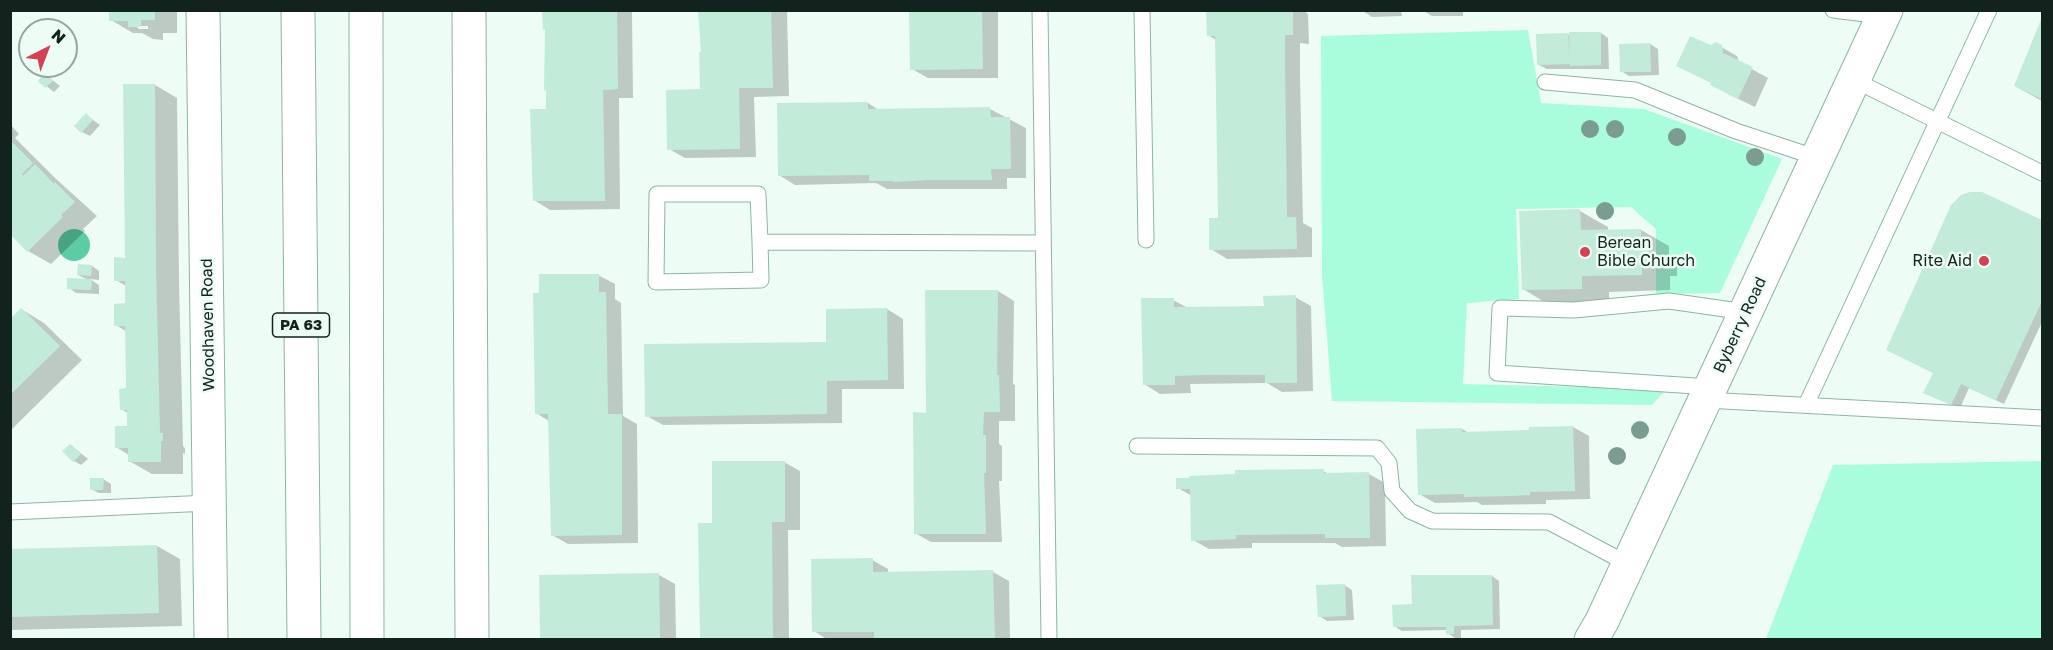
<!DOCTYPE html>
<style>
body{margin:0}
#map{position:relative;width:2053px;height:650px;overflow:hidden;background:#edfdf6;font-family:"Golos Text",sans-serif}
canvas{display:block}
.frame{position:absolute;inset:0;border:12px solid #12221c;pointer-events:none}
.north{position:absolute;left:18px;top:18px;width:60px;height:60px;box-sizing:border-box;background:#edfdf6;border:2px solid #95a59f;border-radius:50%;rotate:42deg;font-size:16px;font-weight:700;line-height:24px;text-align:center;color:#12221c}
.north::after{content:'';display:block;margin:auto;width:21px;height:27px;background:#d24154;clip-path:polygon(50% 0,100% 100%,50% 72%,0 100%)}
</style>
<div id="map">
<canvas width="2053" height="650"></canvas>
<div class="frame"></div>
<div class="north">N</div>
</div>
<script>
const context = document.querySelector('canvas').getContext('2d');
context.lineJoin = 'round';
function fillPath(path, color) { context.fillStyle = color; context.fill(path, 'evenodd'); }
function strokePath(path, color, width, dash) { context.strokeStyle = color; context.lineWidth = width; context.lineCap = dash ? 'butt' : 'round'; context.setLineDash(dash || []); context.stroke(path); }
function write(font, color, halo, rows, align = 'center') {
  context.font = font + ' "Golos Text",sans-serif'; context.lineWidth = 5; context.setLineDash([]); context.textBaseline = 'middle'; context.strokeStyle = halo; context.fillStyle = color; for (const [text, x, y, turn = 0] of rows) {
    context.save(); context.translate(x, y); context.rotate((+turn || 0) * Math.PI / 180); context.textAlign = isNaN(turn) ? turn : align; if (halo) context.strokeText(text, 0, 0); context.fillText(text, 0, 0); context.restore();
  }
}
fillPath(new Path2D(`
 M1528,30L1541,103L1644,109L1782,159L1720,293L1656,294V229L1631,207L1516,209L1519,299L1467,303L1463,384L1666,389L1652,405L1332,401L1322,275L1321,36Z
 M2042,461V639H1766L1833,465Z`), '#aafddc');
fillPath(new Path2D(`
 M58 245a16 16 0 1 1 32 0a16 16 0 1 1-32 0Z`), '#5bcca4');
fillPath(new Path2D(`
 M111,10H177V33H163V40L153,39L142,33H133L111,20ZM136,26H148V29H139Z
 M545,10H632L633,98H619L620,209L550,210L534,200L548,110V91L545,90Z
 M699,10H787L789,96L754,97L756,157L685,158L669,149L701,90L702,28Z
 M911,10H998V78H928L912,69Z
 M1207,10H1303L1308,14L1309,44L1300,43V75L1303,223L1312,228V257L1227,259L1211,249L1219,219L1216,40L1208,35Z
 M1361,10H1401L1402,16L1372,17Z
 M1422,10H1463V16H1432Z
 M2042,21V101L2015,86Z
 M1601,33L1608,38L1609,69H1547L1539,65L1568,34L1570,36Z
 M1650,44L1658,49L1659,75L1629,76L1621,71Z
 M1716,44L1737,56L1739,62L1768,78L1755,107L1728,94L1711,47Z
 M46,75L60,86L54,92L40,81Z
 M155,85L177,98L179,281L183,446L185,448V454L183,453V474H152L129,461V455L116,447L128,428V413L121,409L127,390V332L116,325L127,305L126,286L116,280L126,259Z
 M868,103L879,110L990,109L1026,128V178H1007V189H887L876,183L795,185L779,175Z
 M86,115L100,125L90,136L82,132Z
 M10,124L19,134L15,138L54,177L97,216L83,229L85,231L51,264L28,251L10,233Z
 M1982,193L2042,222V322L2004,404L1969,388L1960,408L1933,396L1935,373Z
 M1580,211L1608,227V231L1641,230L1669,246V256L1677,261V276H1670V290L1609,292V304L1551,306L1523,289Z
 M92,266L99,271V280L90,279L99,285V294L76,293L69,288L88,280L78,275Z
 M598,275L615,284V299L621,303L623,416L637,424L638,543L568,544L552,535L549,421L536,413Z
 M998,291L1014,301L1013,384L1015,385V421H999V444L1002,446V481H999L1002,542H931L915,533L927,414L926,292Z
 M1295,297L1311,306L1313,391L1282,392L1267,383L1190,384L1191,393L1160,394L1144,384L1173,300L1188,308L1265,307Z
 M21,309L44,323L82,360L10,431V321Z
 M887,309L903,319L904,389H842V423L663,425L647,416L828,343Z
 M1573,427L1589,436L1590,499L1546,500V504L1482,505L1477,502L1435,503L1419,494L1462,429L1469,433L1531,432Z
 M71,445L88,459L81,465L74,461Z
 M784,462L800,471V530H788L789,640H701L700,524H713Z
 M1323,471L1329,474H1369L1385,483L1386,546L1342,547L1335,543H1252V548L1209,549L1193,540L1192,496L1178,488Z
 M103,479L111,484V493H99L91,489Z
 M157,546L180,559L182,626L10,630V550Z
 M872,560L888,569V573L993,572L1009,581L1010,640H828L814,631Z
 M659,575L675,584L676,640H541L540,577Z
 M1492,576L1499,581L1500,629L1461,630V638H1455L1447,633V630L1402,631L1394,626L1413,606Z
 M1344,585L1352,590L1354,620L1327,621L1319,616Z`), '#0003');
fillPath(new Path2D(`
 M109,10H155V20H141V27H128V21H109Z
 M542,10H617L618,89L603,90L605,201H533L530,109H546V90L544,91L545,29L543,30Z
 M698,10H771L773,88H739L740,149L667,150L666,90L700,89L699,51L701,52Z
 M909,10H982L983,69L910,70Z
 M1206,10H1293V35H1285V65L1287,217H1296L1297,249L1209,250V218H1218L1216,97L1215,36H1207Z
 M2042,17V99L2014,86Z
 M1569,32H1601V65L1570,66V64L1537,65L1536,34L1568,33L1570,59Z
 M1690,36L1711,45L1716,42L1722,45L1723,53L1753,67L1738,99L1710,85L1711,83L1676,66Z
 M1650,43L1651,72H1620L1619,44Z
 M45,73L53,81L45,88L38,81Z
 M123,84H155L156,268L160,433H163V441H161V462H128V448H115V426H127V410H120L119,389L126,388L125,326H114V304L125,303V281H114V257L125,258Z
 M868,102V109L990,107L991,117H1010L1011,169H991L992,180H929L893,182V181H869V175L778,176L777,103Z
 M86,113L93,120L81,133L74,126Z
 M10,140L33,163L22,174L23,176L35,164L54,184L55,182L75,202L61,215L63,217L27,252L10,234Z
 M1970,192H1982L2042,220V301L1996,400L1961,384L1951,405L1923,393L1933,373L1886,350L1951,205L1961,195Z
 M1580,209L1581,230L1641,229V243H1649L1650,261H1642V275L1582,276V289L1522,290L1519,211Z
 M78,264L92,265L91,276L77,275Z
 M539,274H599V292H606L608,414H622V535L551,536L548,414H535L533,293H539Z
 M67,278L92,279L91,290L67,289Z
 M925,290H998L997,375H999L1000,412H984L983,435H986V473H984L986,534H914L913,412L926,413Z
 M1296,295L1297,383H1265V375H1205L1175,376V385H1143L1141,298H1174V307L1264,306L1263,296Z
 M21,308L60,346L10,395V319Z
 M887,308L888,380L827,381V414L645,417L644,344L826,342V309Z
 M1573,426L1575,491L1530,492V495L1509,496L1464,497V494L1418,495L1416,429L1462,428V432L1529,430V427Z
 M70,444L81,454L73,462L62,451Z
 M712,461H785V522H772L773,639H700L698,523H712Z
 M1324,469V473L1369,472L1370,538H1325V534L1236,535V539L1191,541L1190,489H1176V478H1189V476L1235,474V470Z
 M90,478H104L103,490H90Z
 M157,545L159,613L10,617V549Z
 M873,558V572L993,570L995,639H874V632H812L811,559Z
 M659,573L660,639H540L539,575Z
 M1411,575H1492L1493,625L1454,626V634H1446V627H1393L1392,605L1412,604Z
 M1345,584L1346,616L1318,617L1316,585Z`), '#c3ebda');
const lane = new Path2D(`
 M1040,10L1049,640
 M1142,10L1146,240
 M1833,10L1883,16
 M1854,80L2042,173
 M1545,82L1635,90L1736,131L1818,158
 M760,242L761,280L656,282L657,194H758L760,242L1043,243
 M1711,387L1497,373L1500,308L1574,310L1669,301L1746,312
 M1705,400L2042,418
 M1806,405L1989,10
 M1137,446L1377,448L1389,463L1392,491L1410,511L1432,521L1549,522L1628,564
 M10,512L209,503`);
const secondary = new Path2D(`
 M203,10L211,640
 M469,10L472,640
 M1591,640L1602,621L1886,10`);
const highway = new Path2D(`
 M298,10L304,640
 M366,10L367,640`);
strokePath(lane, '#8db4a3', 17);
strokePath(secondary, '#8db4a3', 35);
strokePath(highway, '#8db4a3', 35);
strokePath(lane, '#fff', 15);
strokePath(secondary, '#fff', 33);
strokePath(highway, '#fff', 33);
context.fillStyle = '#7b9c90';
for (const [x, y] of [
 [1590,129],
 [1615,129],
 [1677,137],
 [1755,157],
 [1605,211],
 [1640,430],
 [1617,456]
]) { context.beginPath(); context.arc(x, y, 9, 0, 2 * Math.PI); context.fill(); }
for (const [x, y, r, color] of [
 [1585,252,6,"#d24154"],
 [1984,261,6,"#d24154"]
]) { const dot = new Path2D(); dot.arc(x, y, r, 0, 2 * Math.PI); context.fillStyle = color; context.fill(dot); strokePath(dot, '#edfdf6', 2); }
for (const [x, y, w] of [
 [301,325,57]
]) { const box = new Path2D(); box.roundRect(x - w / 2, y - 12, w, 24, 4.5); context.fillStyle = '#edfdf6'; context.fill(box); strokePath(box, '#12221c', 1.5); }
write('bold 15px', '#12221c', null, [
 ["PA 63",301,325]
]);
write('16px', '#12221c', '#edfdf6', [
 ["Berean",1597,243],
 ["Bible Church",1597,261],
 ["Rite Aid",1972,261,"right"]
], 'left');
write('16px', '#12221c', '#edfdf6', [
 ["Woodhaven Road",208,325,-91],
 ["Byberry Road",1740,325,-65]
]);
</script>
